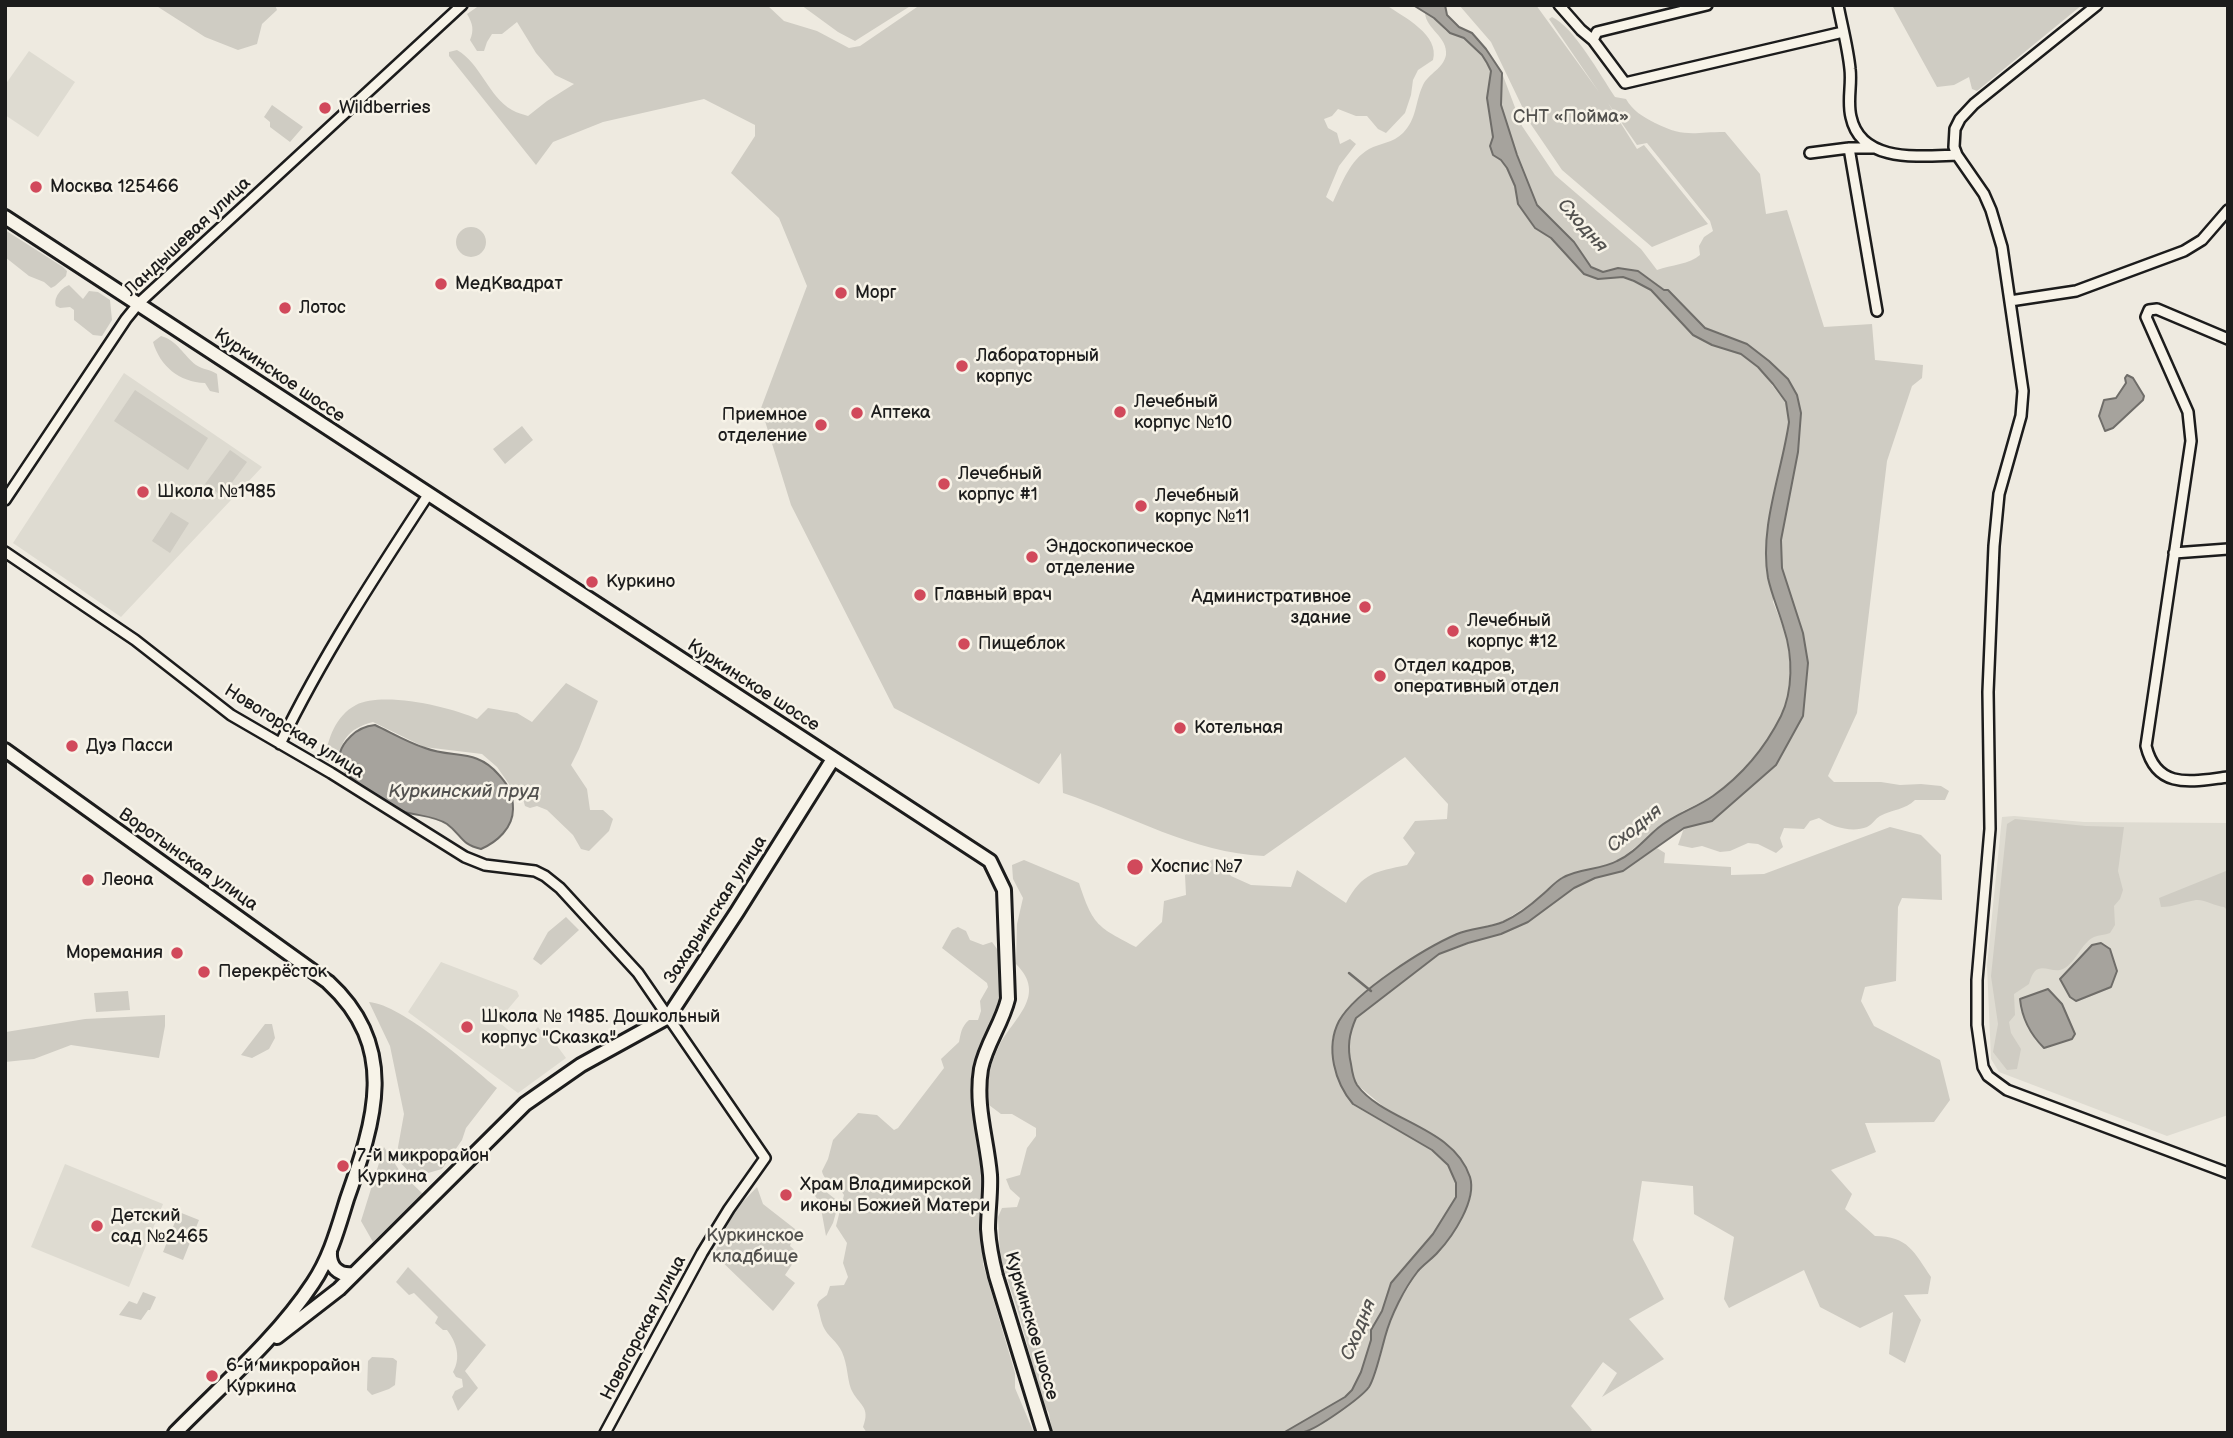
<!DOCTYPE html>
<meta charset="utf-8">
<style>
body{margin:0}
#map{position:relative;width:2233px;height:1438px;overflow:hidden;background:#eeeae0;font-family:"Balsamiq Sans",sans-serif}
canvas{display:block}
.frame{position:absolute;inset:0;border:7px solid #1c1c1c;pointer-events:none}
</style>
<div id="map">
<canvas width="2233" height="1438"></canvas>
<div class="frame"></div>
</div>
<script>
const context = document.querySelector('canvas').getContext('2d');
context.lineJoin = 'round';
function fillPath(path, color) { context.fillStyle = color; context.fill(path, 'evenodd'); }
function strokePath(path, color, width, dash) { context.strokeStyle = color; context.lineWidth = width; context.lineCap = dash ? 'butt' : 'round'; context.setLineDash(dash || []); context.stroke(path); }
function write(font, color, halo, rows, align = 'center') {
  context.font = font + ' "Balsamiq Sans",sans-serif'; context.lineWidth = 5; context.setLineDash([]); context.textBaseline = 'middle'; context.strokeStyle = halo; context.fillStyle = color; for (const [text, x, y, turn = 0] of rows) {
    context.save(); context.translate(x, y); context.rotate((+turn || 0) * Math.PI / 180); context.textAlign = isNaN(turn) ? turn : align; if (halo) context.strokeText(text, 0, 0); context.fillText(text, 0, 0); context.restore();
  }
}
fillPath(new Path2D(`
 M29,51L75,82L38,137L5,115V85Z
 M124,373L262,467L121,617L13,543Z
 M2014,816L2084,822L2228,823V1115L2167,1136L1999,1072L1991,1059L1987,965L2002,817Z
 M441,962L517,991L519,996L498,1021L523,1043L538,1027L541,1031L544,1028L566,1058L518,1093L408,1012Z
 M65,1164L163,1204L129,1287L31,1247Z`), '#dedbd1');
fillPath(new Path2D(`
 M155,5H275L277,10L262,24L257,44L238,50L205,37Z
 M480,5H767L784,21L817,31L849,48L860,46L920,5H1386C1404,17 1440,35 1433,60L1418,70L1413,80L1411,95L1405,113L1386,133L1378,129L1367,116H1356L1338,109L1332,116L1324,119L1328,128L1337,133L1340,144L1350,139L1356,144L1339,166L1326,197L1333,202C1342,183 1350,160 1369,149C1380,143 1393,143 1403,133C1417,119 1415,102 1423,85C1429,73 1443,69 1446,55C1448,37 1426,29 1425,13L1434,18L1446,31L1464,38L1475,48L1482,55L1491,71L1487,98L1493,137L1490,147L1493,155L1501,160L1507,168L1515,186L1518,204L1534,228L1551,238L1584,274L1598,279L1623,277L1651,290L1693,335L1712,345L1741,354L1758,367L1786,403L1789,422L1777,487L1773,602L1784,629L1788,646L1790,667L1789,689L1782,715L1766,742L1745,769L1712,797L1683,811L1659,828L1617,862L1562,877L1535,901L1502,922L1459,933L1355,1002L1340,1020L1332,1039L1353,1105L1432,1150L1448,1165L1456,1183V1197L1433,1234L1391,1283L1382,1311L1371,1330V1340L1361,1372L1352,1390L1345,1397L1283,1433H1052L1049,1413L1043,1403L1019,1315L1000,1257L998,1217L1002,1208L1017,1207L1020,1198L1010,1189L1006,1179L1020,1175L1027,1148L1036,1136V1128L1012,1114H1001L989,1105C986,1082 989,1067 999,1046C1013,1018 1048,996 1016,964L1017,924L1023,898L1013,879L1012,865L1024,860L1079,883C1093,926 1098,927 1136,947L1162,922L1164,901L1186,895L1185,875L1217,857L1231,876L1251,885L1291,887L1297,870L1346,903C1363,872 1375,872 1407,865L1415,853L1403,838L1415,821L1447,819L1448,804L1405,757L1264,856C1193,853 1130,815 1063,793L1061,753L1039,784L894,708L791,505L761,408L807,286L779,218L731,173L755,136V125L704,99L603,122L553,142L536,165L449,56V52L457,50C481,64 488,96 512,110C517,113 523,114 528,116L547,101L574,84L555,75L536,53L517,22L502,34H492L487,42L484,51H477L470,40C474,30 473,24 467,14Z
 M801,5H912L855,41L838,32Z
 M1459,5H1536L1599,92L1549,19L1552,17C1573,26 1601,76 1615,97L1626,99C1633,111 1642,116 1655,123C1685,138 1693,132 1725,132L1760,174L1766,214L1787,210L1824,327L1872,324L1875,360L1923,365L1922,378L1912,386L1887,461L1857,713L1828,776L1834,782H1881L1900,785L1921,784L1941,786L1949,791L1945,800H1915C1905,810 1893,809 1880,816C1875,819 1873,824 1867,827C1852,833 1832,827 1819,818L1810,821L1804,829L1784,828L1780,838L1783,847L1776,853L1758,844L1748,843L1730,851L1720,852L1702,846L1692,848L1678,845L1684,828L1712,821L1803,716L1808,663L1803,633L1782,568L1781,540L1798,452L1801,413L1797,395L1787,379L1724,334L1705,328L1679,300L1649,278L1638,271L1618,268L1603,272L1591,267L1574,242L1537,204L1517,155L1501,105L1502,73L1522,126L1555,175L1641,249L1657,270C1671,265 1690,264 1700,255L1699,246L1704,237L1713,231L1710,221L1647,143L1637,145L1608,103L1637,149L1644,145L1708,224L1652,247L1562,170L1530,123L1491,42Z
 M1892,5H2082L1977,91L1972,89L1969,77L1954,85L1937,87Z
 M272,105L303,127L290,142L270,127V122L264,117Z
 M456 242a15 15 0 1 1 30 0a15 15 0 1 1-30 0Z
 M5,230L63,267L67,271L66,276L55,286L51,288L44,282L29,276L5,257Z
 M69,285L83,299L89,291L98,292L110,300L112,320L102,336L93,335L74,320V310L70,307L60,308L56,306C53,298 61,288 69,285Z
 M161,336C177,340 184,356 196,365C203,370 210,369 217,374L219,393L210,391L205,383C179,382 160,366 153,342Z
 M135,390L208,438L188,470L114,421Z
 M522,426L533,440L505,464L493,449Z
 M230,450L247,462L222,496L205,484Z
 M171,512L189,523L170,553L152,541Z
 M566,683L598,701L579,749L571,765L587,789L590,810H603L613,819L609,831L589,851L581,849L573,835L547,810L537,806L530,808L525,806L523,799L516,794L497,767L482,754L424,747L373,722C347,729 341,740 337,766L324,759C329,738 335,716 356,705C383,691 451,707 477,719L488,708L517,713L532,722Z
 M2015,819L2086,826L2124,827L2118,871L2123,890L2120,899L2114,906L2115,925L2110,933C2105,935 2099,935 2094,937C2081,943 2076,963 2063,969C2050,975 2036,956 2029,984L2014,994L2015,1015L2009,1022L2011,1033L2021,1049L2017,1069L2007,1070L1993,1052L1998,1024L1991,976L2007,824Z
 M1890,827L1921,835L1941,855L1942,900L1902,898L1898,907L1896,981L1865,987L1861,1001L1874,1026L1940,1060L1950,1100L1934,1122L1865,1123L1876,1152L1831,1170L1852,1194L1845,1209L1875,1236C1908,1236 1914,1252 1931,1277L1928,1294L1904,1295L1921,1320L1905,1363L1889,1354L1893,1312L1860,1328L1820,1307L1804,1270L1729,1308L1724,1299L1734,1237L1694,1214L1693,1186L1642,1181L1633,1240L1664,1299L1629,1319L1664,1359L1602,1397L1617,1373L1603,1362L1571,1406L1592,1430L1588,1433H1303L1346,1407L1369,1387L1380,1359L1386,1334L1399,1302L1419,1270L1451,1236L1461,1220L1470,1196L1471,1179L1447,1144L1384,1107L1355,1083L1348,1051L1350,1032L1356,1018L1440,954L1528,922L1574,888L1595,878L1623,871L1657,848L1665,853L1664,863L1731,867V875L1764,874Z
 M2226,871L2228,911L2224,907C2215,906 2204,899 2196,900C2183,902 2174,907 2161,907L2159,898Z
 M566,917L579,930L541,965L533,959L548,932Z
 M958,927L966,931L970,940L983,945L992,942L1000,953V1006L972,1069L971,1086L972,1107L982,1155L983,1264L1015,1373V1388L1034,1433H867L863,1427C871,1406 859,1406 851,1389C847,1378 848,1366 842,1352C838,1342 827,1336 823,1326C820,1319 820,1312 817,1305L819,1301L827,1295L830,1286L844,1285L848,1277L843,1263L847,1243L836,1226L844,1195C839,1185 824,1183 822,1171L828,1159L833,1140L858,1113L877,1115L894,1130L898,1128L944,1068L941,1059L959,1042C961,1033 961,1027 969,1020H978L981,1011L980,1001L988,987L987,983L942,948L952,930Z
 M128,991L130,1010L96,1012L94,993Z
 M369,1002C403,1005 469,1065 497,1088L466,1128L462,1140L442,1169L414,1177L396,1158L404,1114L390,1046Z
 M165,1015V1026L159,1058L71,1045L34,1059L5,1062L6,1032L85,1019Z
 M265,1024H272L275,1038L269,1049L252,1058L241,1055Z
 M384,1147L401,1173L423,1194L373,1242L361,1221Z
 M816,1184L839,1202L833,1223L826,1236L820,1203L811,1190Z
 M757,1187L763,1204L795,1229L790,1246L799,1254L785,1275L795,1283L773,1311L714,1254L734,1211Z
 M179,1212L199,1220L183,1260L163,1252Z
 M408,1267L486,1345L465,1371L478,1388L458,1411L452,1397L455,1391L463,1387L462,1379L456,1377L453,1372C461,1358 457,1343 447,1330H443L435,1323L438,1317L414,1293L409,1295L396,1282Z
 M143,1292L156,1297L150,1310H148L141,1320L119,1315L129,1301L137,1304Z
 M372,1357L393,1358L397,1361L395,1385L389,1389L372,1395L367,1390L368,1361Z`), '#cfccc3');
const water = new Path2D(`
 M1413,5H1445L1447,15L1459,27L1472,33L1486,49L1502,73L1501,105L1517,155L1537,205L1574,242L1591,267L1603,272L1618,268L1638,271L1664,290H1668L1705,328L1747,344L1769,361L1788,379L1797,395L1801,413L1798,452L1781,540L1782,568L1803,633L1808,663L1803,716L1776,765L1712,821L1684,828L1623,871L1595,878L1574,888L1528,922L1501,934L1468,943L1439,954L1356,1018C1349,1034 1347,1047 1351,1064C1352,1071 1353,1079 1357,1085C1384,1122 1453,1126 1470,1177C1477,1200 1453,1236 1438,1252C1432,1259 1424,1264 1418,1271C1404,1289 1391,1315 1385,1337C1382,1348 1375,1378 1369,1387C1361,1398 1317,1429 1304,1432C1298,1434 1289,1433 1283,1433L1345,1397L1352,1390L1361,1372L1371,1340V1330L1382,1311L1391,1283L1433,1234L1456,1197V1183L1448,1165L1432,1150L1353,1104C1335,1083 1325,1048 1339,1021C1356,991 1425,948 1457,934C1471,928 1488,928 1503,922C1516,916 1531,905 1542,895C1548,890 1555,882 1562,878C1578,868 1601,870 1617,861C1633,854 1645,839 1658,828C1675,814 1696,808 1713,796C1741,776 1765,748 1781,716C1793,691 1793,656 1784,629C1779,611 1772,596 1768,578C1759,527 1782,472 1789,422L1786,402L1773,384L1758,367L1741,354L1712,345L1693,335L1651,290L1634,281L1623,277L1598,279L1584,274L1551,238L1535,228L1518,204L1515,186L1507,168L1501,160L1493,155L1490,146L1493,137L1487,98L1491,71L1487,63L1482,55L1464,38L1450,33L1434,18Z
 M2127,375L2133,378L2144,396L2143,400L2113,428L2105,431L2099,416L2104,400L2116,398L2126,383L2125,378Z
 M375,725C392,733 407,742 425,748C454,759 476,748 499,775C509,786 513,794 513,809C513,828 497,842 481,849C460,844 462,835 447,824C435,816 419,816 405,812C394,808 383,800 372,793C350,778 324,762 351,736C358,729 366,726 375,725Z
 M2101,943L2110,949L2117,971L2111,987L2076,1001L2070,997L2060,979L2092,945Z
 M2048,989L2062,1004L2075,1034L2072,1039L2044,1048C2030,1034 2022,1019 2020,999Z`);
fillPath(water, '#a6a39d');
strokePath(water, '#6f6d69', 2);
strokePath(new Path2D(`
 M1349,973L1371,991`), '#6f6d69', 2.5);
const street = new Path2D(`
 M1559,5L1581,30L1593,40
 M1707,5L1597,32L1593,40L1625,83L1843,32
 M1838,5C1842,26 1848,48 1850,69C1852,85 1847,101 1851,117C1861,164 1921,156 1957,155
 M2097,5L1974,104L1960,119L1955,129L1954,147L1957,155L1984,194L1991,210L2002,247L2023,391L2021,416L1999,494L1994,546L1988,692L1990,829L1977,980V1025L1983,1067L1988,1076L2007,1090L2228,1173
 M1849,148L1877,311
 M1810,153L1849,148H1873
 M2010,301L2076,291L2184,251L2202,240L2228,210
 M2228,339L2157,309L2149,310L2146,317L2188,412L2191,441L2146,746C2157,791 2193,781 2228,777
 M5,500L126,319L139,303L462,5
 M5,552L135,640L231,715L331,773L465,857L485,865L535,871L545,876L560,888L638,973L765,1158L729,1209L702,1253L605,1433
 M2174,553L2228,549
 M280,744C322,657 375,576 428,495`);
const secondary = new Path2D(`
 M5,217L990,861L1004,890L1008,999C1002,1024 986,1044 981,1069C975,1106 987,1139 990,1175C991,1193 988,1211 988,1229C989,1245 992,1260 996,1276L1044,1433
 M5,750L328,982C399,1047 375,1120 347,1199C338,1228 330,1258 313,1283C277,1338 221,1386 175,1433
 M330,1252C329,1266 338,1276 353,1274
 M277,1337L339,1289L525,1104L581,1065L668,1017L737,912L833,759`);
strokePath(street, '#1c1c1c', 14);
strokePath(secondary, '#1c1c1c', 18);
strokePath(street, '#f7f3e8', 9);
strokePath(secondary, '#f7f3e8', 12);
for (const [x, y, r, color] of [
 [325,108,7,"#d1495b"],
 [36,187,7,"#d1495b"],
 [441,284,7,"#d1495b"],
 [841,293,7,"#d1495b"],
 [285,308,7,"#d1495b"],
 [962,366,7,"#d1495b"],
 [1120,412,7,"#d1495b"],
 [857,413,7,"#d1495b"],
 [821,425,7,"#d1495b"],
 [944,484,7,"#d1495b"],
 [143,492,7,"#d1495b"],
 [1141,506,7,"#d1495b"],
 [1032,557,7,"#d1495b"],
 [592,582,7,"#d1495b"],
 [920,595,7,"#d1495b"],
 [1365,607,7,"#d1495b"],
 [1453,631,7,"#d1495b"],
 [964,644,7,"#d1495b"],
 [1380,676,7,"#d1495b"],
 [1180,728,7,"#d1495b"],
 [72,746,7,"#d1495b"],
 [1135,867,9,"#d1495b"],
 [88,880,7,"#d1495b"],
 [177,953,7,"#d1495b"],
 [204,972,7,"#d1495b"],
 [467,1027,7,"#d1495b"],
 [343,1166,7,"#d1495b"],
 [786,1195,7,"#d1495b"],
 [97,1226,7,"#d1495b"],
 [212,1376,7,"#d1495b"]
]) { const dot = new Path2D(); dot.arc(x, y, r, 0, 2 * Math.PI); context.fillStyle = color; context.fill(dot); strokePath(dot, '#f7f3e8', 2.5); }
write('18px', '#1c1c1c', '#f7f3e8', [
 ["Wildberries",339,108],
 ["Москва 125466",50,187],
 ["МедКвадрат",455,284],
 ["Морг",855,293],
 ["Лотос",299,308],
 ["Лабораторный",976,356],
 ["корпус",976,377],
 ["Лечебный",1134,402],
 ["корпус №10",1134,423],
 ["Аптека",871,413],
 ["Приемное",807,415,"right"],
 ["отделение",807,436,"right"],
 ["Лечебный",958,474],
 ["корпус #1",958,495],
 ["Школа №1985",157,492],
 ["Лечебный",1155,496],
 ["корпус №11",1155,517],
 ["Эндоскопическое",1046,547],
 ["отделение",1046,568],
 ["Куркино",606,582],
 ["Главный врач",934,595],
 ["Административное",1351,597,"right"],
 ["здание",1351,618,"right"],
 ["Лечебный",1467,621],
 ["корпус #12",1467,642],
 ["Пищеблок",978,644],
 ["Отдел кадров,",1394,666],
 ["оперативный отдел",1394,687],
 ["Котельная",1194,728],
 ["Дуэ Пасси",86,746],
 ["Хоспис №7",1151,867],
 ["Леона",102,880],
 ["Моремания",163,953,"right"],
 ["Перекрёсток",218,972],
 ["Школа № 1985. Дошкольный",481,1017],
 ["корпус \"Сказка\"",481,1038],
 ["7-й микрорайон",357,1156],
 ["Куркина",357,1177],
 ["Храм Владимирской",800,1185],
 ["иконы Божией Матери",800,1206],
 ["Детский",111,1216],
 ["сад №2465",111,1237],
 ["6-й микрорайон",226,1366],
 ["Куркина",226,1387]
], 'left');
write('18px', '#52514e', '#f7f3e8', [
 ["СНТ «Пойма»",1571,117],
 ["Куркинское",755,1236],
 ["кладбище",755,1257]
]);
write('18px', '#1c1c1c', '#f7f3e8', [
 ["Ландышевая улица",188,237,-43],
 ["Куркинское шоссе",279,376,34],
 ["Куркинское шоссе",753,686,33],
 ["Новогорская улица",294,732,32],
 ["Воротынская улица",188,860,35],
 ["Захарьинская улица",716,910,-57],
 ["Куркинское шоссе",1031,1326,74],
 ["Новогорская улица",644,1328,-62]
]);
write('italic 19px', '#535250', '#f7f3e8', [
 ["Сходня",1582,226,48],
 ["Куркинский пруд",464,792],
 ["Сходня",1635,829,-39],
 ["Сходня",1359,1330,-68]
]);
</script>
